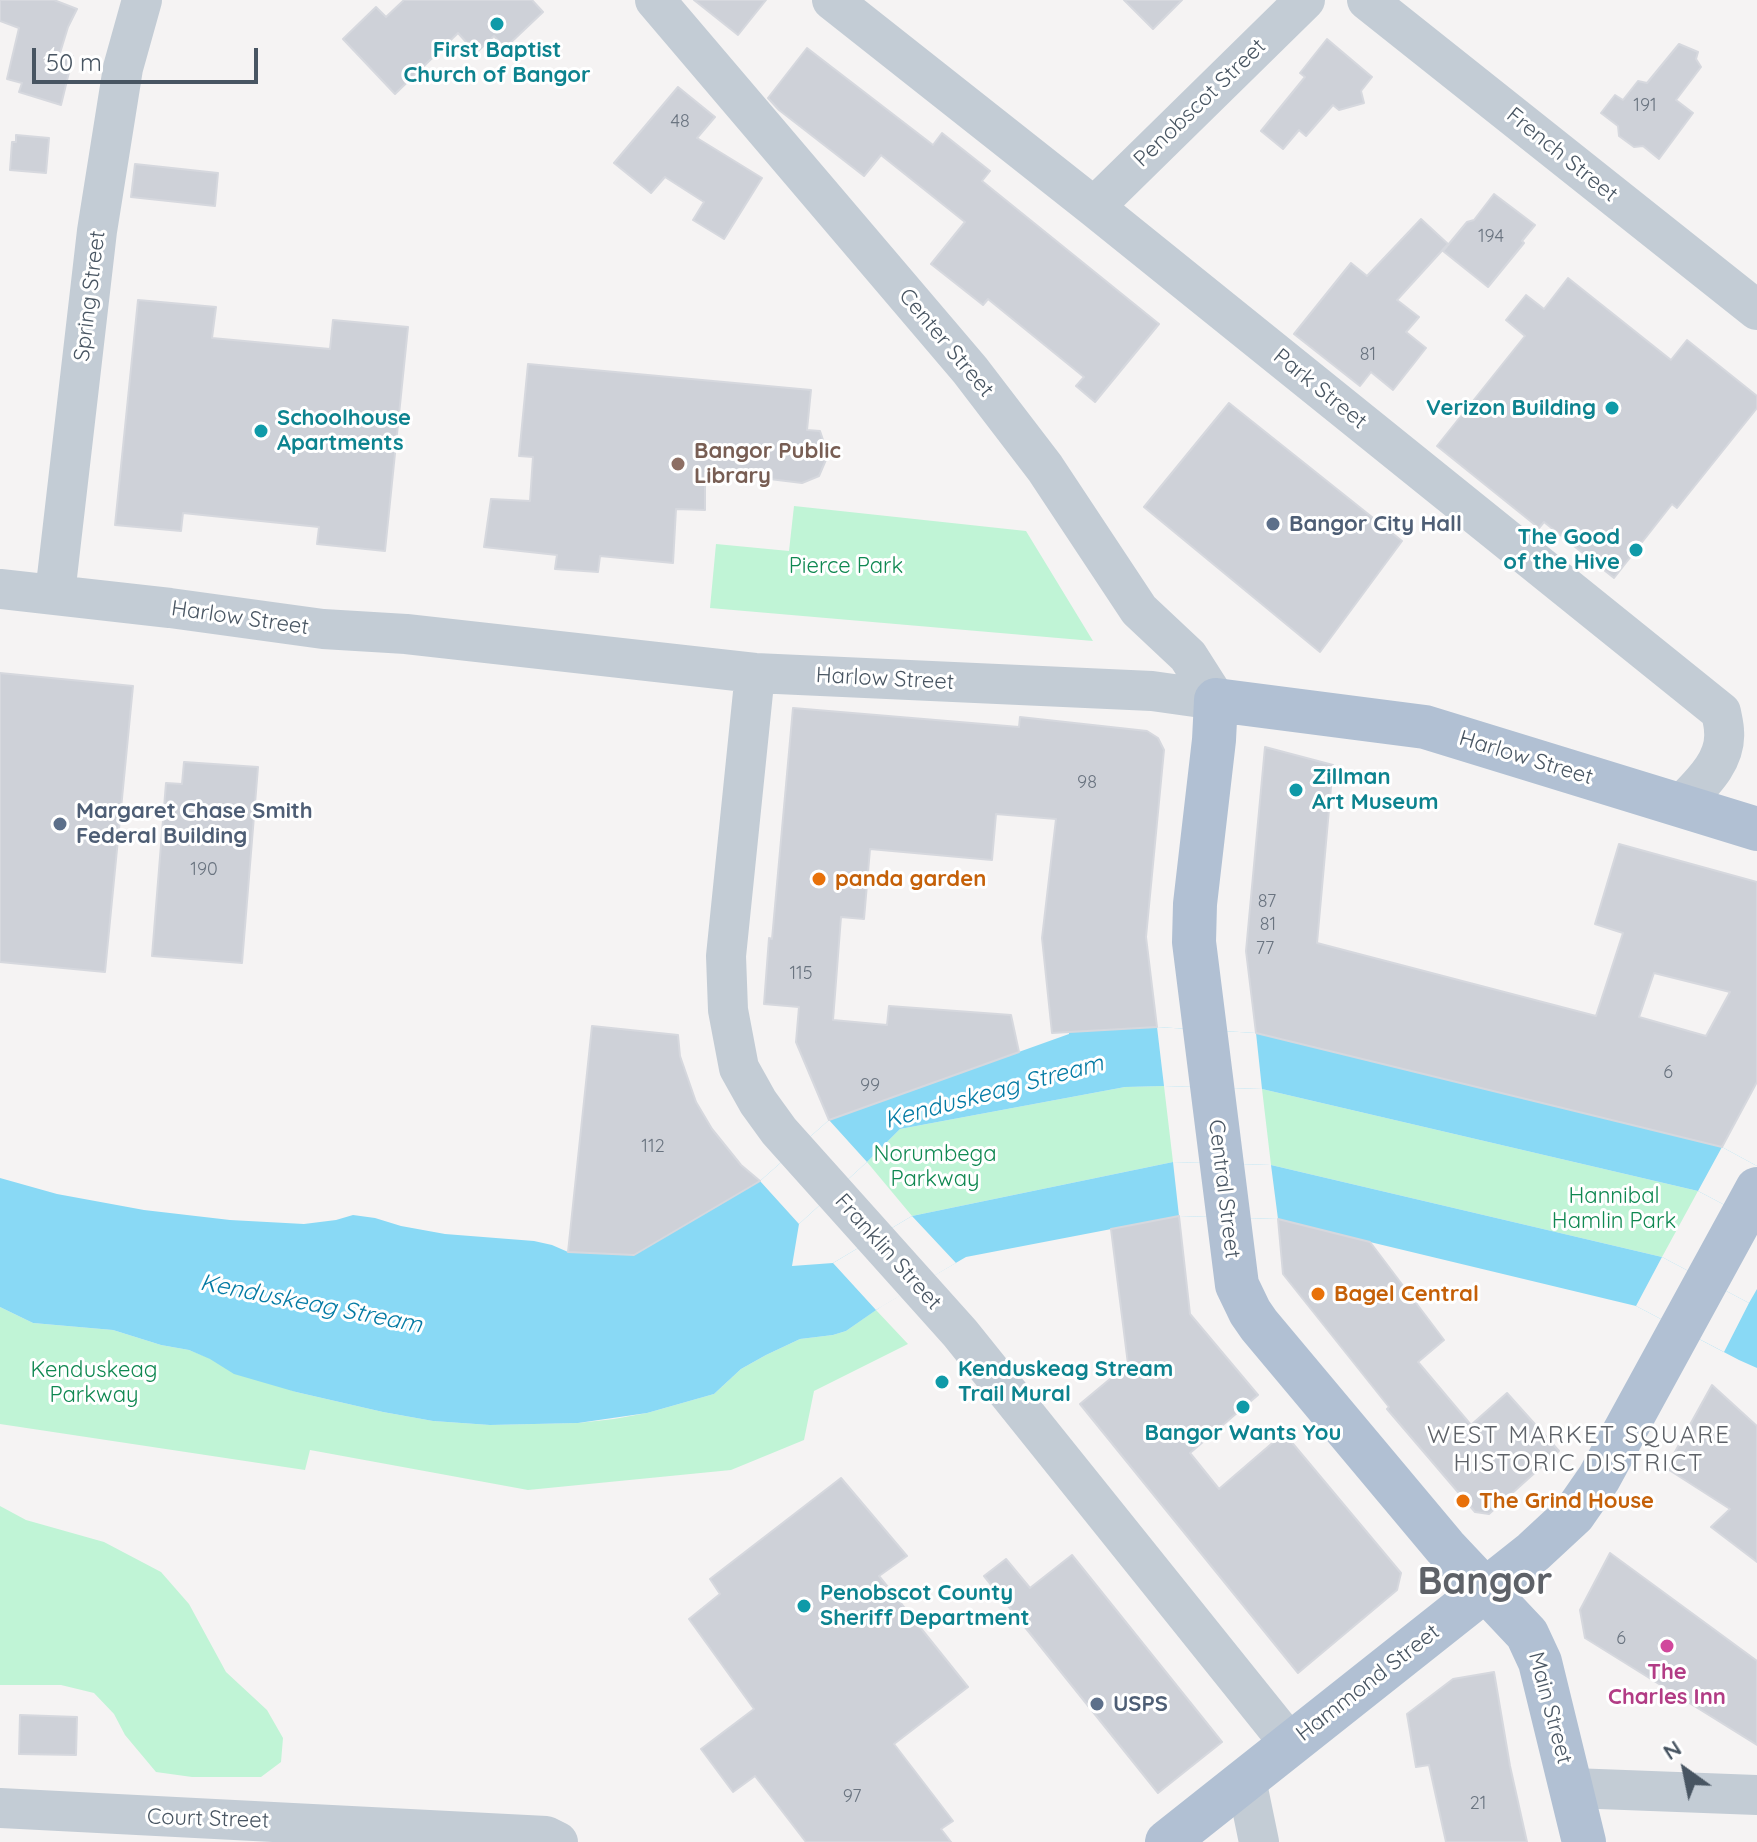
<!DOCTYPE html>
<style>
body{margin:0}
#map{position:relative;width:1757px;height:1842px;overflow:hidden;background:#f5f3f3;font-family:Quicksand,sans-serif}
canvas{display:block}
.north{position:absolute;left:1645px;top:1730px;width:80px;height:80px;-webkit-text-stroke:6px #fff;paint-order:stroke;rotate:327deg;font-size:22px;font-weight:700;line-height:32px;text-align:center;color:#485562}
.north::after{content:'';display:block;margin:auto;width:28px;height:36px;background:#485562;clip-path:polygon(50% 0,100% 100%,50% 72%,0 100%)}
.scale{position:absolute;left:32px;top:48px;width:226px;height:36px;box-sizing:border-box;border:4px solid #485562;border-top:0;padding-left:10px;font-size:24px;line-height:28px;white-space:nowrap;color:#485562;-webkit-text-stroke:6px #fff;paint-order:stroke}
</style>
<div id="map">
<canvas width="1757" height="1842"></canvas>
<div class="north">N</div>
<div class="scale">50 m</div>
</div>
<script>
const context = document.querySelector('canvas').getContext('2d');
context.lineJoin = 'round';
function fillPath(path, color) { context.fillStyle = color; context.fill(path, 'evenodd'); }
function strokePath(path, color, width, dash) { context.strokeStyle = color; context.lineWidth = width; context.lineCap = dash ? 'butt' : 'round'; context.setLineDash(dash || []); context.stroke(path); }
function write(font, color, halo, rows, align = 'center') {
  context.font = font + ' Quicksand,sans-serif'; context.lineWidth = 6; context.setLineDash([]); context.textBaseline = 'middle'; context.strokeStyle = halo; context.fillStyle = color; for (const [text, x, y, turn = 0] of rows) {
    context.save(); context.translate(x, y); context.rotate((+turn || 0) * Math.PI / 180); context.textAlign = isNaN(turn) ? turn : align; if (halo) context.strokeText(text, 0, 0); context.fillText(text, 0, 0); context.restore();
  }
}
fillPath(new Path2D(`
 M794,506L1026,531L1093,641L710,608L716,544L789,551Z
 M1164,1086L1173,1162L912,1216L867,1162L900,1129L1125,1087Z
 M1262,1089L1698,1191L1662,1257L1271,1165Z
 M0,1307L33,1323L113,1330L161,1345L189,1350L296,1392L383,1412L433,1421L490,1425L578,1423L614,1419L647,1413L714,1394L741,1369L766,1355L800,1339L833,1335L846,1331L876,1310L908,1344L814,1391L804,1440L731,1470L528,1490L310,1450L305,1470L0,1424Z
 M0,1506L26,1520L104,1542L161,1572L189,1604L226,1672L267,1710L283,1738L281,1762L261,1777H192L156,1772L125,1735L114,1714L94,1693L61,1685H0Z`), '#c0f4d6');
fillPath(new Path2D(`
 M1157,1027L1256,1033L1722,1147L1757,1166V1222L1698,1191L1262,1089L1164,1086L1125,1087L900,1129L867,1162L799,1224L792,1266L833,1263L912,1216L1173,1162L1271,1165L1662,1257L1749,1303L1757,1289V1368L1739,1360L1636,1306L1370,1242L1278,1219L1179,1216L966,1257L882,1306L846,1331L833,1335L800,1339L766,1355L741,1369L714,1394L647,1413L578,1423L490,1425L433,1421L383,1412L296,1392L234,1374L210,1359L189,1350L161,1345L113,1330L33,1323L0,1307V1178L57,1194L144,1210L230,1220L304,1224L336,1220L353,1215L375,1218L401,1226L445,1234L534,1241L552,1245L568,1252L634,1255L760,1181L829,1120L1069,1034V1032Z`), '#89d9f5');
fillPath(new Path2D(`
 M1157,1027L1256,1033L1262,1089L1164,1086Z
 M829,1120L867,1162L799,1224L760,1181Z
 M1722,1147L1757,1166V1222L1698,1191Z
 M1173,1162L1271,1165L1278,1219L1179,1216Z
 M912,1216L956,1263L876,1310L833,1263Z
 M1662,1257L1749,1303L1724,1352L1636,1306Z`), '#f5f3f3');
const building = new Path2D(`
 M0,0H54L77,9L68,27L60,53L73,56L61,105L19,92L22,83L7,79L19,28L0,21Z
 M404,0H532L543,12L505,48L494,36L476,53L458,33L395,94L343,39L376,7L386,17Z
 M694,0H766L738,35Z
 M1124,0H1182L1153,29Z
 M1327,39L1372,77L1361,91L1364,103L1339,110L1333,105L1306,136L1299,130L1283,149L1261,131L1305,77L1300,73Z
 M1679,44L1698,52L1696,59L1701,67L1676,100L1693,113L1659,159L1643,146L1634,147L1619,136L1618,126L1601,113L1615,95L1623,100L1638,81L1647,83Z
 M807,48L933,145L942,133L990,171L982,181L1159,324L1095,402L1076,386L1084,377L988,299L983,305L931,264L965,222L881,155L864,176L779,110L768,98Z
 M678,87L715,117L697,138L762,178L724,239L693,220L704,202L665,177L651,193L614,163Z
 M16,135L49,138L46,173L10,170L12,142H16Z
 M135,164L218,173L215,206L131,197Z
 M1494,194L1535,225L1522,241L1524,243L1488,287L1443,251L1467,222L1474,220Z
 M1421,219L1448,244L1397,300L1419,317L1406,332L1426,348L1393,390L1371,372L1360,386L1294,334L1351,263L1367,276Z
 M1568,278L1671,360L1687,340L1757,396V408L1677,508L1672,504L1614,578L1544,522L1539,528L1437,446L1525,336L1506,320L1526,295L1544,309Z
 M138,300L216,307L212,338L330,349L333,320L408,327L385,551L317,544L319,527L183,513L181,531L115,525Z
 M528,364L811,390L807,430L820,431L828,455L819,476L802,483L705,471V510L676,509L673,563L600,556L598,572L555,569L557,555L484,547L491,499L530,501L533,457L519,456Z
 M1229,403L1402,541L1320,652L1144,507Z
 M0,673L133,686L105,972L0,962Z
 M793,708L1019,727L1020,717L1147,731L1158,738L1164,750L1146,937L1157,1027L1052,1033L1042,938L1056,819L996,814L992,860L870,849L864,919L841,917L833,1020L887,1025L889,1006L1011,1015L1019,1052L829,1120L796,1042L799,1007L764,1004L769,938L772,939Z
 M1265,747L1333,765L1317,943L1596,1016L1623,933L1595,924L1619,844L1757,882V1082L1722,1147L1256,1033L1246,951ZM1654,973L1730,992L1706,1036L1639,1017Z
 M184,762L258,767L242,963L152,956L166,783L182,784Z
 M592,1026L678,1035L680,1056L696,1102L712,1129L741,1165L760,1181L634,1255L568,1252Z
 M1179,1216L1190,1314L1258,1395L1190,1453L1219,1489L1284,1433L1401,1573L1397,1590L1298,1673L1080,1404L1128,1364L1111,1229Z
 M1278,1219L1370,1242L1444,1340L1418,1362L1471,1425L1507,1393L1559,1451L1489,1514L1475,1512L1387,1409L1389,1407L1283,1274Z
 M1712,1385L1757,1426V1562L1711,1527L1730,1509L1666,1468Z
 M841,1478L907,1556L879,1576L968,1687L894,1744L953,1821L941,1829L951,1842H806L755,1776L733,1792L701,1749L754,1709L689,1619L720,1594L710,1579Z
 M1610,1553L1757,1661V1745L1585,1638L1580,1610Z
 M1072,1555L1222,1742L1158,1793L984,1576L1006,1559L1030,1588Z
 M1494,1672L1510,1766L1527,1842H1446L1429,1765L1416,1767L1407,1714L1453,1679Z
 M20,1715L77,1717L76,1755L19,1754Z`);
fillPath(building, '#ced1d8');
strokePath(building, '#d6d8de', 2);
strokePath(new Path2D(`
 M655,0L970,370L1045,468L1139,610L1188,656L1216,700
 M832,0L1094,207L1721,712C1722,718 1724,725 1724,731C1727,762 1699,786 1680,806
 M1367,0L1757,310
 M1094,207L1305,0
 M0,589L170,608L323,629L406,634L755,673L1152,691L1216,700
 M55,594L97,231L123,68L142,0
 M755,673L726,956L728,1010L739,1068L758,1102L779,1131L960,1333L1290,1744
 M1246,1779L1259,1842
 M1572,1788L1757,1795
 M0,1808L546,1836L558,1842`), '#c3ccd5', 40);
strokePath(new Path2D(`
 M1167,1842L1533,1552L1574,1514L1599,1478L1757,1189
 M1584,1842L1540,1662L1527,1634L1445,1547L1259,1325L1250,1312L1237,1285L1194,942L1195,904L1214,740L1216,700L1425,727L1757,829`), '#b1c0d3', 44);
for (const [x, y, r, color] of [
 [497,24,8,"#0f9aa8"],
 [1612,408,8,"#0f9aa8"],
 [261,431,8,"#0f9aa8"],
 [678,464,8,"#8d6e63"],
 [1273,524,8,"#5c6f8a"],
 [1636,550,8,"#0f9aa8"],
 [1296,790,8,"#0f9aa8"],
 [60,824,8,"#5c6f8a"],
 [819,879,8,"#e8710a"],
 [1318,1294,8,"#e8710a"],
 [942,1382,8,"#0f9aa8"],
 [1243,1407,8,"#0f9aa8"],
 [1463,1501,8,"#e8710a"],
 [804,1606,8,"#0f9aa8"],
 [1667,1646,8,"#d1479c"],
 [1097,1704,8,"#5c6f8a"]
]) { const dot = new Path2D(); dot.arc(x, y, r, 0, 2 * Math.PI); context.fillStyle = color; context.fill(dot); strokePath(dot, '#fff', 3); }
write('18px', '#6a7480', null, [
 ["191",1645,106],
 ["48",680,122],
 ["194",1491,237],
 ["81",1368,355],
 ["98",1087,783],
 ["190",204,870],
 ["87",1267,902],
 ["81",1268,925],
 ["77",1265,949],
 ["115",801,974],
 ["6",1668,1073],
 ["99",870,1086],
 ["112",653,1147],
 ["6",1621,1639],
 ["97",852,1797],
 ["21",1478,1804]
]);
write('bold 22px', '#0d838f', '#fff', [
 ["First Baptist",497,50,"center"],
 ["Church of Bangor",497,75,"center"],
 ["Verizon Building",1596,408,"right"],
 ["Schoolhouse",277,418],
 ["Apartments",277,443],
 ["The Good",1620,537,"right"],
 ["of the Hive",1620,562,"right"],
 ["Zillman",1312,777],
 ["Art Museum",1312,802],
 ["Kenduskeag Stream",958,1369],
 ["Trail Mural",958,1394],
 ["Bangor Wants You",1243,1433,"center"],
 ["Penobscot County",820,1593],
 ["Sheriff Department",820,1618]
], 'left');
write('22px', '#485562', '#fff', [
 ["Penobscot Street",1200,103,-44],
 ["French Street",1562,155,39],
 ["Spring Street",90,296,-83],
 ["Center Street",946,343,50],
 ["Park Street",1320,389,39],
 ["Harlow Street",240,618,8],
 ["Harlow Street",885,679,3],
 ["Harlow Street",1526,758,17],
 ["Central Street",1224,1189,83],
 ["Franklin Street",888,1252,48],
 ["Hammond Street",1368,1683,-38],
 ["Main Street",1550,1708,75],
 ["Court Street",208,1819,2]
]);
write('bold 22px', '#785e54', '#fff', [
 ["Bangor Public",694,451],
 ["Library",694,476]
], 'left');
write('bold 22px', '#4e5e75', '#fff', [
 ["Bangor City Hall",1289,524],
 ["Margaret Chase Smith",76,811],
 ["Federal Building",76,836],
 ["USPS",1113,1704]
], 'left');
write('22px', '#0f8851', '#fff', [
 ["Pierce Park",846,566],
 ["Norumbega",935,1154],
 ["Parkway",935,1179],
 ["Hannibal",1614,1196],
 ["Hamlin Park",1614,1221],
 ["Kenduskeag",94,1370],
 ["Parkway",94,1395]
]);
write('bold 22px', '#c56008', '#fff', [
 ["panda garden",835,879],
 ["Bagel Central",1334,1294],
 ["The Grind House",1479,1501]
], 'left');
write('bold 22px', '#b23c85', '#fff', [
 ["The",1667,1672],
 ["Charles Inn",1667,1697]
]);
write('italic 24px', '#037aa4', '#fff', [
 ["Kenduskeag Stream",994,1092,-15],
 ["Kenduskeag Stream",311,1304,11]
]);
context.letterSpacing = '2px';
write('24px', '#5e6268', '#fff', [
 ["WEST MARKET SQUARE",1579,1436],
 ["HISTORIC DISTRICT",1579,1464]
]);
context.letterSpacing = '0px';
write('bold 38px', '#5e6268', '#fff', [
 ["Bangor",1485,1583]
]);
</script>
